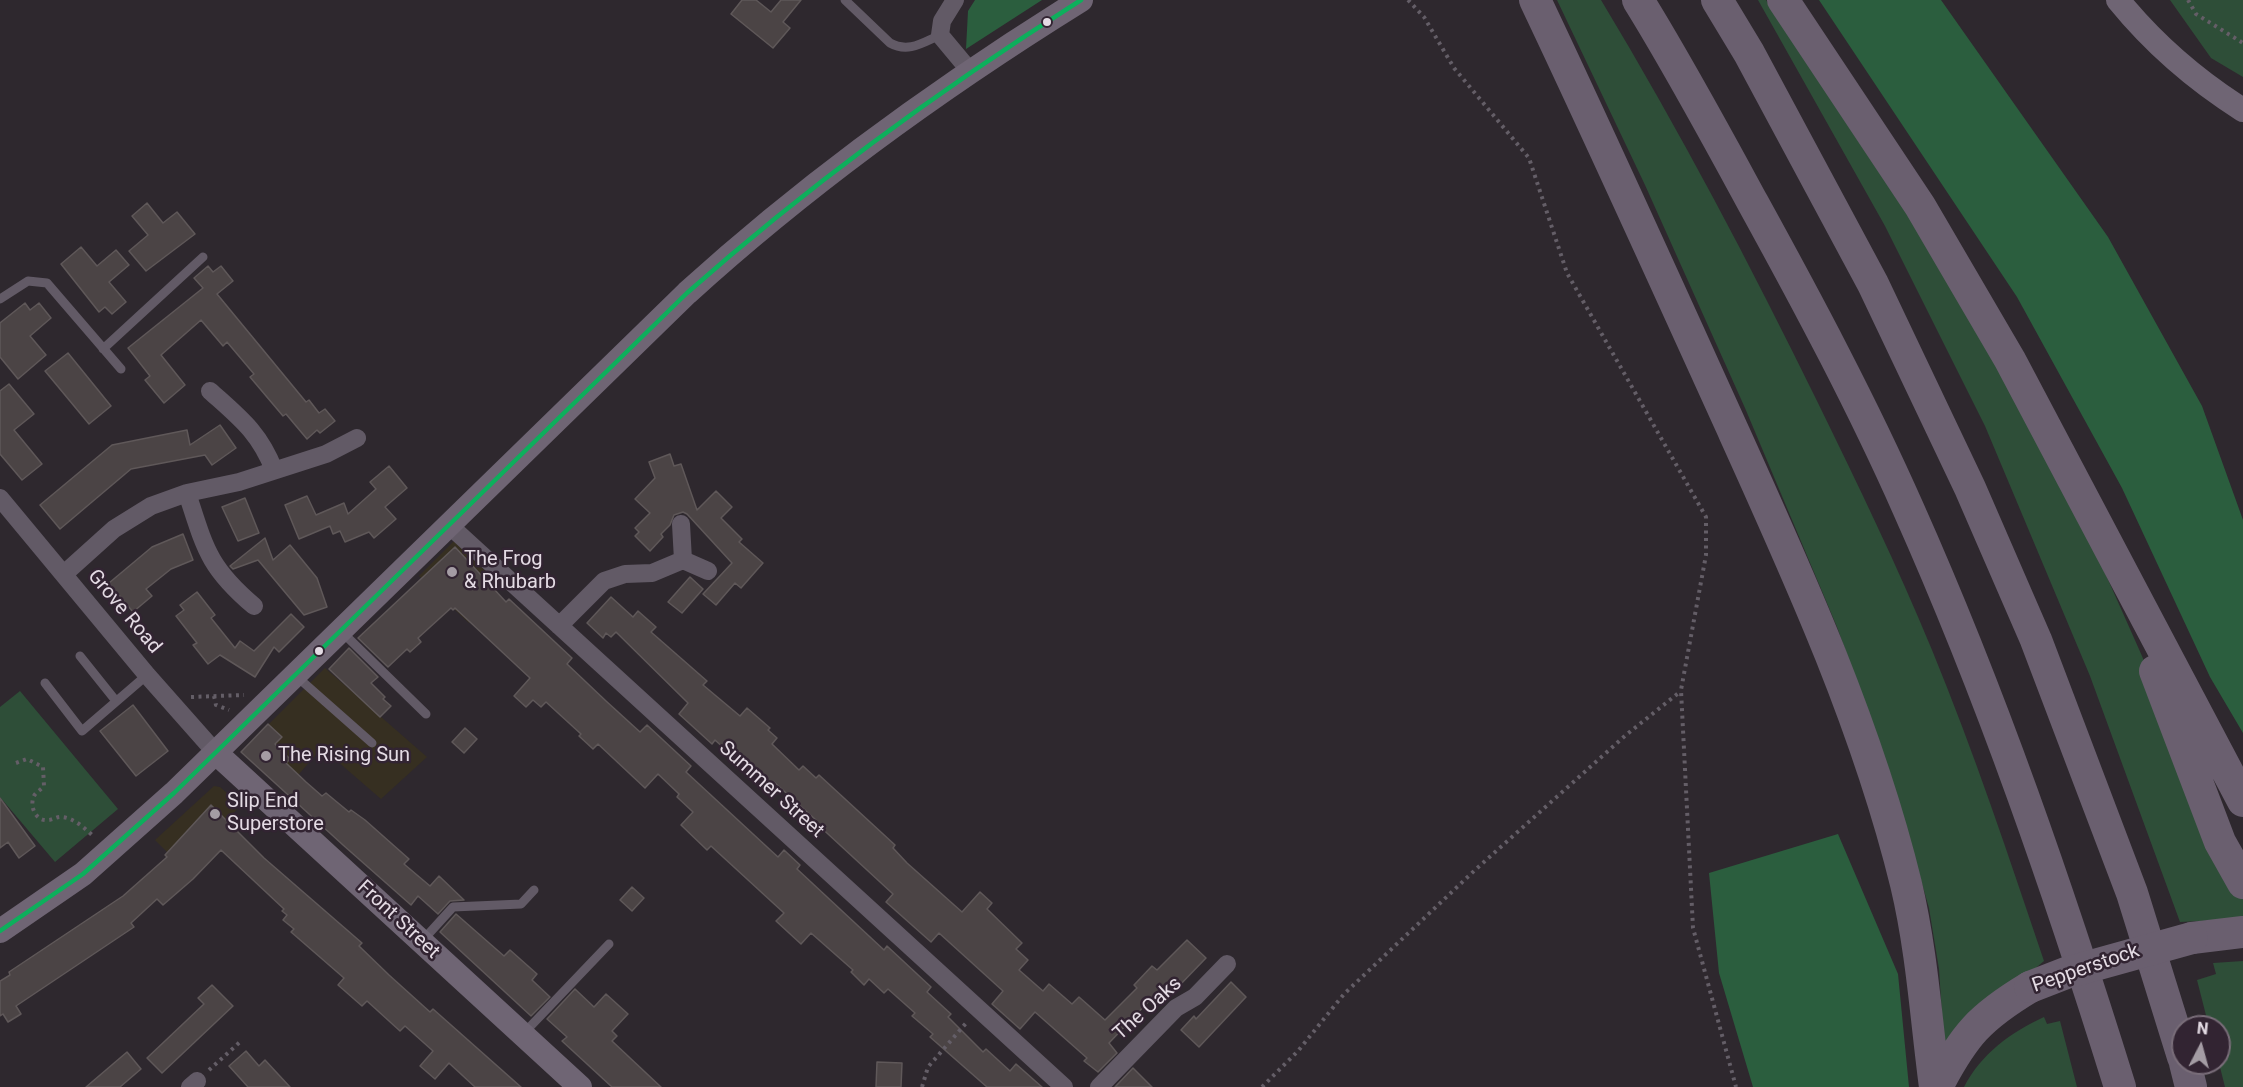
<!DOCTYPE html>
<style>
body{margin:0}
#map{position:relative;width:2243px;height:1087px;overflow:hidden;background:#2e282e;font-family:Roboto,sans-serif}
canvas{display:block}
.north{position:absolute;left:2171px;top:1015px;width:60px;height:60px;box-sizing:border-box;background:#322432;border:2px solid #796d79;border-radius:50%;rotate:6deg;font-size:16px;font-weight:700;line-height:24px;text-align:center;color:#e4dbe4}
.north::after{content:'';display:block;margin:auto;width:21px;height:27px;background:#a49ca4;clip-path:polygon(50% 0,100% 100%,50% 72%,0 100%)}
</style>
<div id="map">
<canvas width="2243" height="1087"></canvas>
<div class="north">N</div>
</div>
<script>
const context = document.querySelector('canvas').getContext('2d');
context.lineJoin = 'round';
function fillPath(path, color) { context.fillStyle = color; context.fill(path, 'evenodd'); }
function strokePath(path, color, width, dash) { context.strokeStyle = color; context.lineWidth = width; context.lineCap = dash ? 'butt' : 'round'; context.setLineDash(dash || []); context.stroke(path); }
function write(font, color, halo, rows, align = 'center') {
  context.font = font + ' Roboto,sans-serif'; context.lineWidth = 5; context.setLineDash([]); context.textBaseline = 'middle'; context.strokeStyle = halo; context.fillStyle = color; for (const [text, x, y, turn = 0] of rows) {
    context.save(); context.translate(x, y); context.rotate((+turn || 0) * Math.PI / 180); context.textAlign = isNaN(turn) ? turn : align; if (halo) context.strokeText(text, 0, 0); context.fillText(text, 0, 0); context.restore();
  }
}
fillPath(new Path2D(`
 M454,541L501,586L469,623L419,576Z
 M325,668L427,757L381,799L322,748L284,791L241,752Z
 M214,786L220,787L241,805L183,868L155,840Z`), '#362f21');
fillPath(new Path2D(`
 M1557,0H1601C1680,131 1751,266 1818,403C1858,485 1898,567 1932,650C1974,752 2009,857 2044,961L1944,1045L1939,969L1929,908L1891,776L1837,627L1745,408L1645,185Z
 M1758,0H1766L1934,250L2090,539L2142,656L2208,831L2243,896V919L2180,922L2090,676L1985,426L1885,226Z
 M2170,0H2243V77L2211,58Z
 M20,691L118,809L55,862L0,797V707Z
 M2243,961V1087H2225L2219,1063V1027H2209L2197,980L2216,974L2213,963Z
 M2044,1017L2047,1024L2060,1021L2077,1087H1964C1981,1054 2011,1032 2044,1017Z`), '#2e4e38');
fillPath(new Path2D(`
 M975,0H1042L966,49L968,11Z
 M1819,0H1941L2108,237L2202,406L2243,520V733L2210,677L2122,488L2017,297Z
 M1838,834L1898,974L1909,1087H1753L1719,973L1709,873Z`), '#2b5e3e');
const building = new Path2D(`
 M742,0H756L771,12L781,0H801L783,22L790,28L773,48L731,14Z
 M147,203L163,223L177,212L195,234L146,271L129,251L148,235L132,216Z
 M81,247L97,266L116,250L129,265L109,282L126,302L112,314L105,307L99,312L61,264Z
 M208,266L213,272L221,266L233,281L217,294L306,402L309,400L319,413L325,409L335,421L320,433L317,430L307,439L286,414L283,416L250,377L254,374L227,342L223,346L201,320L161,355L185,385L164,403L145,380L150,376L128,348L203,288L194,278Z
 M25,303L30,310L39,303L51,318L30,336L46,355L18,379L0,357V323Z
 M68,353L111,406L89,424L45,371Z
 M9,384L34,414L14,430L42,464L22,480L0,454V391Z
 M220,425L236,448L212,465L205,455L131,469L60,529L40,505L112,445L187,430L190,445Z
 M670,454L674,466L681,464L697,510L716,491L732,507L721,518L742,539L739,542L763,563L741,588L735,583L716,605L703,594L732,563L687,514L683,512L674,515L670,525L661,534L663,537L650,551L635,536L639,532L635,528L650,513L635,499L655,478L649,462Z
 M389,466L407,488L385,507L396,519L374,538L369,532L345,542L340,531L333,534L330,526L299,539L285,505L307,496L316,515L344,503L348,514L376,489L370,482Z
 M245,498L259,533L238,541L222,507Z
 M183,534L193,560L171,569L146,589L152,596L133,612L109,583L152,547Z
 M265,538L273,560L290,545L317,578L327,607L304,615L258,560L233,569L230,566Z
 M455,547L506,602L509,599L572,658L567,664L606,701L640,732L647,725L691,766L686,772L766,846L778,857L784,850L800,865L797,869L884,950L887,946L931,987L927,992L951,1014L948,1017L983,1052L986,1049L1010,1071L1016,1064L1042,1087H987L930,1037L933,1034L912,1016L915,1013L888,989L884,993L869,979L864,985L851,972L853,970L811,933L801,944L776,921L784,913L711,846L707,850L681,825L693,812L677,797L679,794L658,774L645,788L598,744L593,749L579,736L581,734L546,702L541,707L533,700L526,707L514,696L530,678L455,608L453,610L451,608L418,638L421,642L410,652L407,649L388,667L358,638Z
 M690,577L703,589L682,613L668,602Z
 M197,592L215,615L211,618L235,648L240,641L254,651L291,614L304,627L279,652L274,647L255,677L220,655L208,664L193,645L197,643L176,616L184,610L180,605Z
 M611,597L633,617L638,611L656,627L651,632L707,681L703,685L740,716L747,708L770,728L768,730L777,738L772,744L799,770L803,766L816,778L819,775L895,845L893,848L907,863L962,912L980,892L992,903L987,909L1022,943L1016,949L1028,960L1019,970L1043,991L1049,984L1072,1004L1079,997L1105,1020L1137,988L1134,985L1152,966L1157,970L1187,940L1206,958L1177,988L1172,984L1153,1003L1150,1000L1109,1043L1117,1053L1098,1072L1084,1061L1087,1058L1035,1012L1020,1029L992,1004L1003,991L939,933L931,942L886,902L893,894L815,822L816,820L774,782L769,789L715,740L712,744L679,714L688,703L616,632L611,637L606,633L603,638L587,623Z
 M349,648L378,677L371,683L385,697L383,699L391,706L380,717L329,669Z
 M133,705L168,751L136,776L100,731Z
 M268,724L282,737L275,744L290,759L286,763L306,782L322,796L326,793L349,812L351,810L365,820L409,859L404,864L430,886L439,876L464,900L450,901L438,914L418,896L411,905L343,845L241,752Z
 M465,728L477,739L464,753L452,742Z
 M0,798L35,846L19,858L8,842L0,848Z
 M211,805L264,858L362,943L359,946L389,975L430,1012L433,1009L521,1087H475L449,1063L435,1079L420,1066L433,1051L405,1026L400,1031L367,1001L362,1006L338,985L344,978L291,932L294,929L283,920L287,915L282,911L284,909L221,850L193,879L163,905L157,899L131,923L134,927L16,1006L21,1014L8,1022L3,1014L0,1016V981L10,975L9,972L123,896L167,857L165,855Z
 M632,887L644,898L632,911L620,900Z
 M456,914L504,956L510,950L537,974L532,980L550,997L531,1016L440,932Z
 M1231,982L1246,997L1199,1047L1181,1030L1194,1016L1196,1019Z
 M212,985L233,1006L162,1073L147,1058L204,1004L198,998Z
 M575,989L594,1007L606,994L628,1014L612,1031L617,1036L612,1041L661,1087H612L562,1041L567,1037L547,1019Z
 M246,1051L259,1066L265,1060L290,1087H248L229,1066Z
 M127,1052L141,1069L120,1087H86Z
 M877,1062L902,1063L901,1087H876Z
 M1133,1068L1152,1087H1115Z`);
fillPath(building, '#4b4445');
strokePath(building, '#5f5859', 1.5);
strokePath(new Path2D(`
 M1408,0L1424,17L1454,68L1529,158L1567,273L1706,517V555L1681,690L1693,928L1736,1087
 M2188,0L2196,14L2243,43
 M214,696L216,705L229,710
 M191,697L244,695
 M16,763L27,759L43,767L44,786C41,790 36,792 34,796C29,806 36,822 48,820C53,820 57,816 62,817C74,818 86,829 94,837
 M209,1070L240,1042
 M922,1087L928,1067L967,1022
 M1262,1087L1298,1051L1344,994L1474,871L1626,735L1681,691`), '#645e67', 4, [3, 4.5]);
strokePath(new Path2D(`
 M845,0L890,43C908,53 922,43 940,35
 M0,299L28,281L47,283L121,369
 M103,349L203,257
 M342,632L426,714
 M80,656L116,701
 M295,675L372,743
 M45,683L82,731L147,675
 M423,940L453,907L521,904L534,890
 M524,1033L609,944`), '#625a66', 9);
strokePath(new Path2D(`
 M955,0L942,21L940,35L970,71
 M210,391C240,418 259,432 274,470
 M187,493C205,548 208,567 254,606
 M0,498L147,675L216,753
 M681,524L683,560
 M449,525L1064,1087
 M64,574L114,529L151,506L187,493L239,482L326,454L357,438
 M559,626L604,581L625,574L652,573L683,560L708,571
 M190,1087L197,1081
 M1099,1087L1176,1008L1195,997L1227,964`), '#625a66', 18);
strokePath(new Path2D(`
 M2118,0C2153,43 2197,81 2243,110
 M216,753L580,1087
 M0,931L83,874L174,793L687,293C809,182 941,87 1081,0`), '#6f6574', 24);
strokePath(new Path2D(`
 M1535,0C1602,141 1666,283 1731,426C1798,574 1867,725 1906,884C1922,951 1926,1019 1935,1087
 M1638,0C1679,66 1716,135 1753,203C1808,303 1862,404 1908,508C1992,696 2059,891 2120,1087
 M1717,0L1749,53L1873,284L1970,488L2036,640L2132,893L2183,1057
 M1783,0L1920,206L2010,360L2243,801
 M2155,671L2220,842L2243,883
 M2192,938L2243,932
 M2185,1063L2191,1087
 M1937,1087C1964,1035 1980,1017 2030,987`), '#6a5f6f', 32);
strokePath(new Path2D(`
 M2030,987L2066,973L2192,938`), '#6a5f6f', 32);
strokePath(new Path2D(`
 M0,931L83,874L174,793L687,293C810,184 942,88 1081,0`), '#0daf5c', 4.5);
for (const [x, y, r, color] of [
 [1047,22,5,"#e4dbe4"],
 [452,572,6,"#a49ca4"],
 [319,651,5,"#e4dbe4"],
 [266,756,6,"#a49ca4"],
 [215,814,6,"#a49ca4"]
]) { const dot = new Path2D(); dot.arc(x, y, r, 0, 2 * Math.PI); context.fillStyle = color; context.fill(dot); strokePath(dot, '#322432', 2); }
write('20px', '#e4dbe4', '#322432', [
 ["The Frog",464,560],
 ["& Rhubarb",464,583],
 ["The Rising Sun",278,756],
 ["Slip End",227,802],
 ["Superstore",227,825]
], 'left');
write('20px', '#e4dbe4', '#322432', [
 ["Grove Road",124,612,50],
 ["Summer Street",771,790,42],
 ["Front Street",398,920,43],
 ["Pepperstock",2086,969,-19],
 ["The Oaks",1148,1009,-42]
]);
</script>
